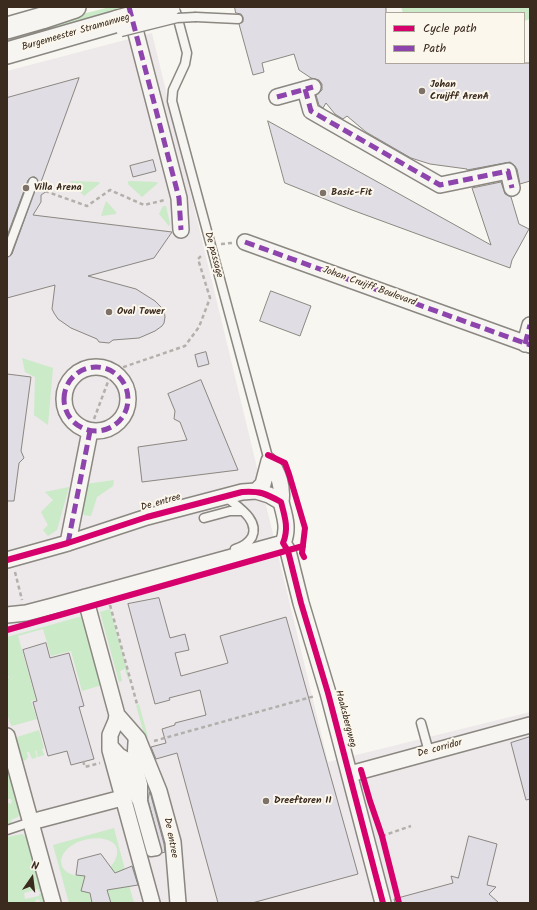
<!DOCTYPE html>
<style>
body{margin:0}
#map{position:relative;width:537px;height:910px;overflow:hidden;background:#f8f6f0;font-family:Kalam,sans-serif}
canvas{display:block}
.frame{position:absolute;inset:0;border:8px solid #3b2a1e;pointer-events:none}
.legend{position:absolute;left:385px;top:12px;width:140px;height:52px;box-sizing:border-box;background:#fbf7ec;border:1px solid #aea59a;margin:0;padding:5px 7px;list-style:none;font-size:12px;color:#3b2a1e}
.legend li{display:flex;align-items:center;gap:8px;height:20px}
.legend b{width:20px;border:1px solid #aea59a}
.north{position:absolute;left:12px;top:858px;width:40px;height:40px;-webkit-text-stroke:3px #fbf7ec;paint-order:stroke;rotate:14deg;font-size:11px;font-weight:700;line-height:16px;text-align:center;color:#3b2a1e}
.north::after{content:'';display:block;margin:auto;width:14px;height:18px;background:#3b2a1e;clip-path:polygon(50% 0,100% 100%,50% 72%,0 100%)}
</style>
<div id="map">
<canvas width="537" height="910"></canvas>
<div class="frame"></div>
<ul class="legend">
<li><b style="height:5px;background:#d6006c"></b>Cycle path</li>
<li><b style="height:5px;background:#8e44ad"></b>Path</li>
</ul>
<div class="north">N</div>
</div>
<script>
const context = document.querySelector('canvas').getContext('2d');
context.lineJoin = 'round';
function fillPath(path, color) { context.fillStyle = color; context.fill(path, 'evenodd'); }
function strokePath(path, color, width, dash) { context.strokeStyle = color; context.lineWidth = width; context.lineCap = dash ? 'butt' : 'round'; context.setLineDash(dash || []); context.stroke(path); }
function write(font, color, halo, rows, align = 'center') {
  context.font = font + ' Kalam,sans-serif'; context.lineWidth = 4; context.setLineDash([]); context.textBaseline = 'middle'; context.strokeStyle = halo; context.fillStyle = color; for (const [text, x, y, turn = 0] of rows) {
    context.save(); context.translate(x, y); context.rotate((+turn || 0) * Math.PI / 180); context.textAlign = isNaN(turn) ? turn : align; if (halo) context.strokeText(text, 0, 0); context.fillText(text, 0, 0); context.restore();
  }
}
fillPath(new Path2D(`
 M152,33L328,762L530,712V903H7V71Z`), '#ede8e9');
fillPath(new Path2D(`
 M110,7H117L120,14L40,34L39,25Z
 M401,7H530V19L524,21V13H403Z
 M70,181L98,182L100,183L84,196Z
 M129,181L156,182L158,183L142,197L128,184V182Z
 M106,201L116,212V214L101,216Z
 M163,206H166L170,224L169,226L159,214Z
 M22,358L53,368L48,425L34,415L35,377L25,372Z
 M114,480L113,486L97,497L91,516L84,515L80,504L86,484Z
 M69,487L57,530L48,536L43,530L48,525L41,512L53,500L45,492Z
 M110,609L130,679H128L125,669L120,671L122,681L119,682L100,612Z
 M83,616L102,685L82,691L71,651L51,656L43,629L18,636L36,700L31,701L37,719L12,726L11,725L7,713V680L9,677L7,674V637Z
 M139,704L148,737L145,738L136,705Z
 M39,730L44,748L42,749L44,755L38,757L36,750L35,751L37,757L32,759L29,752H27L28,757L26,760L20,762L14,738Z
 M7,760L20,812L18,817L11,820L12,823L7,824V803L11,804L12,801L11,799H7Z
 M114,828L125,870L99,880C104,873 113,866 116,858C126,832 76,833 64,853C61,857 60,863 63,868C67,875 77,876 85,876L83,891L86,892H90L92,903H69L53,845Z
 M22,834L27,837L43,891L39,892L38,889L24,893L25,899L39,896V894L44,892L47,903H41L40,901L38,899L35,901V903H7V837Z
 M129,885L134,903H111L108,891H106V889Z`), '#caeac8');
const building = new Path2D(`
 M235,7H386V63H530V181L520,184L517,169L514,165L510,162L467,170V169L430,164L411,158L366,132L347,116L343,119L335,114L326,103L323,108L319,105L316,95L322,90V84L319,80L311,78L299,70L294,54L262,63L264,72L253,75L239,24L243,22V17L241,14L236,13Z
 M79,78L41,182L47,191L41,195V202L33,215L172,232L154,258L88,276L136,289L155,301L164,310L165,317L164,323L162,326L155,331L139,338L113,340L109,343L99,342L97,339L71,328L58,319L54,313L52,309L55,285L7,298V257L12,254L38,181L35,177H32L28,180L7,236V98Z
 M268,121L491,245L472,188L501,182L505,194L511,197L519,224L529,229L512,260L510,268L352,210L285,183Z
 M153,160L156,171L133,177L130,166Z
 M271,291L311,306L300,336L260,321Z
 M206,352L209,364L198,367L195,355Z
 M7,374L31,377L21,451L24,458L19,463L14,501H7Z
 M201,380L238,470L142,482L138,447L187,440L180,422L174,419L175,411L168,394Z
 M159,598L170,638L185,634L189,650L175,653L181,676L228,663L220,636L286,617L358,874L252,903H218L177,753L156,759L151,747L166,743L162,729L175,725V723L206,715L200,690L169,698L170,700L155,704L128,604Z
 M46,643L50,658L69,653L84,706L79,707L94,759L71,765L67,751L48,756L33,702L37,701L23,650Z
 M530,737V799L526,800L511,743Z
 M150,792L164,844L165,852L162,853L148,800Z
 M469,836L497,844L487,885L496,887L489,894L499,903H395L394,899L453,883L451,876L458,878Z
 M101,854L115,873L132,866L138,885L107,890L111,903H92L90,893L81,891L85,876L76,875L78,860Z`);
fillPath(building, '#e0dde4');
strokePath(building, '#8b8781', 1);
const lane = new Path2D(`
 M176,12L187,53L185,64L173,90L172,101L269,461
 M196,17L238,19
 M7,252L33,182
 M225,496C236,506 260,519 252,537C248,544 242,547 235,549
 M204,518L230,511H242
 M421,723L429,752
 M110,741L121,753L128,757L136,786L142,798
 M121,753L129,787L137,802L151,852L157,851L143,801V784L137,761L132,751L133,735
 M7,830L31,822`);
const street = new Path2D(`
 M131,14L179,198L181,230
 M305,89L311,111L440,185L508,171L512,188
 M277,97L313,87
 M245,242L530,345
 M525,344L530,325
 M64 399a32 32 0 1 1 64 0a32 32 0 1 1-64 0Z
 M256,491L263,484L269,461C279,472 283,488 281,502
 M68,543L90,431
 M283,543L288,551L301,603L328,693L383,903
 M7,560L68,543L147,517L242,492L256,491L269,495L281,502C285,517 289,529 283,543
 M85,597L117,715L138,739L159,791L173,842L178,903
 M7,615L26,613L53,606L283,543
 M117,715L116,721L110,735V750L152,903
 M7,736L53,903
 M350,774L530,725
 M31,822L122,798`);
const secondary = new Path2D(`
 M7,28L42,18L75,7
 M7,53L118,21`);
strokePath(lane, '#8b8781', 11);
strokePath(street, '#8b8781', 18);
strokePath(secondary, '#8b8781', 24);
strokePath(new Path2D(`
 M45,191L87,206L110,190L144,205L165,200
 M221,244L232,243
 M94,419L112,371L185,346L199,327L210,298L198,259L203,254
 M15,572L22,600
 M110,605L137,704
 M154,741L315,696
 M83,761L85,767L100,763
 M382,836L411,826`), '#b3b0ac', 2.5, [4, 3]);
strokePath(lane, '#f6f5f1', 8);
strokePath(street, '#f6f5f1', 15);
strokePath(secondary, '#f6f5f1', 21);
const laneBridge = new Path2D(`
 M121,32L177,18L196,17`);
const secondaryBridge = new Path2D(`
 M118,21L169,7`);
strokePath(laneBridge, '#8b8781', 11, []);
strokePath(secondaryBridge, '#8b8781', 24, []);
strokePath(laneBridge, '#f6f5f1', 8);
strokePath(secondaryBridge, '#f6f5f1', 21);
strokePath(new Path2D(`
 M129,7L179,198L181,230
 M305,89L311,111L440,185L508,171L512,188
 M277,97L313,87
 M245,242L530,345
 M525,344L530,325
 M64 399a32 32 0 1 1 64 0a32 32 0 1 1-64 0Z
 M68,543L90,431`), '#8e44ad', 5, [10, 5]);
strokePath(new Path2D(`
 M268,455L285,463L289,474L305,528L302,553L304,557
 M7,560L68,543L147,517L242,492C260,491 265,493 281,502C285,517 289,529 283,543L288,551L301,603L328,693L383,903
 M7,630L303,546
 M361,770L370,801L382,836L399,903`), '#d6006c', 6);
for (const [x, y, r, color] of [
 [422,91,4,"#7d7168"],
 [26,188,4,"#7d7168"],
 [323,193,4,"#7d7168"],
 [109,312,4,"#7d7168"],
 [266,801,4,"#7d7168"]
]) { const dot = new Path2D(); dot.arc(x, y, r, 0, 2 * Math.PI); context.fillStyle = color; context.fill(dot); strokePath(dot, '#fbf7ec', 1.5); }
write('10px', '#3b2a1e', '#fbf7ec', [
 ["Burgemeester Stramanweg",76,33,-16],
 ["De passage",213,255,75],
 ["Johan Cruijff Boulevard",369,287,20],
 ["De entree",161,503,-16],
 ["Haaksbergweg",345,719,75],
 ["De corridor",440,749,-15],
 ["De entree",170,838,79]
]);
write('bold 10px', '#3b2a1e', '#fbf7ec', [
 ["Johan",430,85],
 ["Cruijff ArenA",430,97],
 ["Villa Arena",34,188],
 ["Basic-Fit",331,193],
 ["Oval Tower",117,312],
 ["Dreeftoren II",274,801]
], 'left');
</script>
